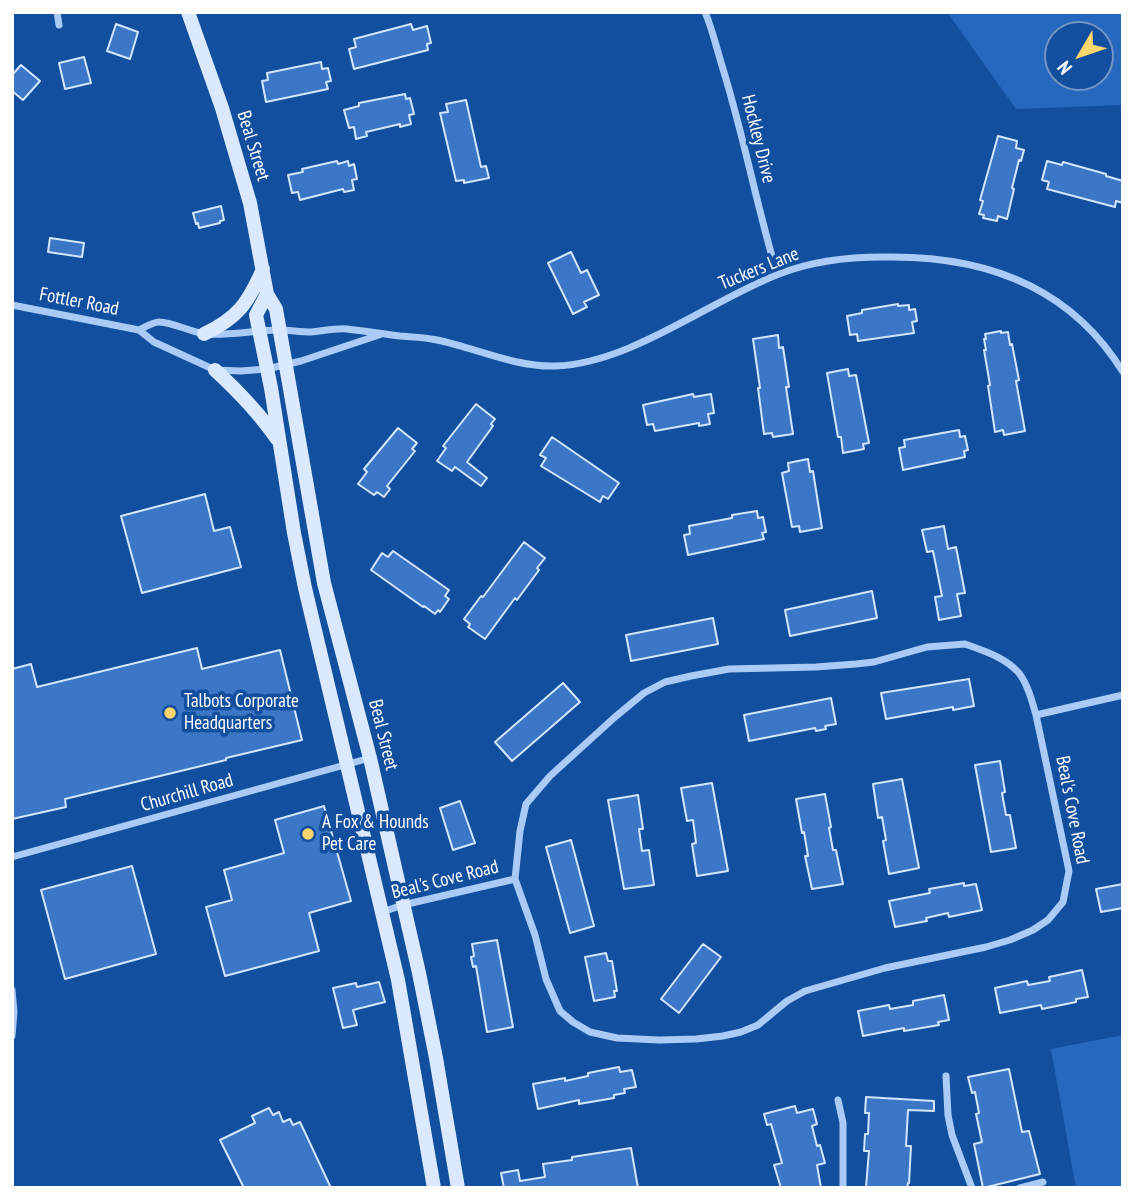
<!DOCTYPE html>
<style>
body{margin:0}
#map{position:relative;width:1135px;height:1200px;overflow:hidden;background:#124f9f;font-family:"PT Sans Narrow",sans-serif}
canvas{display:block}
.frame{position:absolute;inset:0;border:14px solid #fff;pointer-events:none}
.north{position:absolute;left:1044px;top:21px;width:70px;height:70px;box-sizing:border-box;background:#124f9f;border:2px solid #7195c5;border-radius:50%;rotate:231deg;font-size:19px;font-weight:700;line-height:28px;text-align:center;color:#fff}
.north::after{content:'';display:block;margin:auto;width:24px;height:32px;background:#ffd66d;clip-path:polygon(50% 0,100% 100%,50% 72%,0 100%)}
</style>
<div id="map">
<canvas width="1135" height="1200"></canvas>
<div class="frame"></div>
<div class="north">N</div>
</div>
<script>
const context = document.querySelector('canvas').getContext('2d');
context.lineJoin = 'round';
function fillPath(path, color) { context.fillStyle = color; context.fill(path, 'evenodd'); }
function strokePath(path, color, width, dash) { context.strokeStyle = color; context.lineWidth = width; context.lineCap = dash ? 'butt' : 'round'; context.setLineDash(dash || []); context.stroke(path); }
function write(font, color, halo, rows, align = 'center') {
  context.font = font + ' "PT Sans Narrow",sans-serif'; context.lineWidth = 7; context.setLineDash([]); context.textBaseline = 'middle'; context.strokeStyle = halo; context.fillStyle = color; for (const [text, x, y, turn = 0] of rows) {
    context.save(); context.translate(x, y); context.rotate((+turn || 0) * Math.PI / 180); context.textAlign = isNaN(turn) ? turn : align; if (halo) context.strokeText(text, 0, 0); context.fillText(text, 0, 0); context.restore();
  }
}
fillPath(new Path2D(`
 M947,12H1123V105L1016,109ZM1058,35H1100V77H1058Z
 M1123,1035V1188H1076L1051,1049Z`), '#2568bd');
const building = new Path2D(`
 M116,24L138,32L130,59L107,51Z
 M411,24L413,30L427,26L431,43L427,44L428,50L354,69L349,49L356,47L354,39Z
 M84,57L91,83L65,89L59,63Z
 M321,62L322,69L328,68L331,81L326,82L328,89L266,102L262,81L268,80L267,73Z
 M21,65L40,81L23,100L12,91V75Z
 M405,94L406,99L410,98L414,114L409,115L411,124L400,127V124L366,132L367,136L356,139L354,127L349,128L344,110L359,106V103Z
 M466,100L481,167L486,166L489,178L464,183V180L456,181L440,113L448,112L446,104Z
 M998,136L1017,141L1016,148L1024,150L1021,161L1019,160L1012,188L1014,189L1007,219L998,216L997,221L983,218L984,215L979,214L983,201L980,200Z
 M337,161L338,164L348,161L349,166L354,164L357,179L352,180L354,190L344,192L343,189L300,200L298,192L292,193L288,175L303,172L302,169Z
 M1047,161L1062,165L1063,162L1106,174V176L1123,181V203L1116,201L1115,207L1047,189L1049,182L1042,180Z
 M221,206L224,220L220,221V223L199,228L198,223L196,224L193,213Z
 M50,238L84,243L82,257L48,252Z
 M571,252L581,273L587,270L599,295L584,302L587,307L573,314L548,263Z
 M898,304V306L909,305V310L915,309L917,321L912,322L914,333L858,341L857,334L850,335L847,316L862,313V310Z
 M1001,331V333L1008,332L1010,345L1012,344L1019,380L1016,381L1025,431L1004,435L1003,430L995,432L988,386L990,385L984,350H986L984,339H986L985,334Z
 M778,335L779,348L783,347L789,387H786L793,434L773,437L772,433L764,434L758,388H760L753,339Z
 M848,369L849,376L856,375L869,443L863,444L864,449L843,453L841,437H838L827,373Z
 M693,394L694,397L711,394L714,413L708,414L710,424L699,426V423L655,431L653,424L647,425L643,405Z
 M476,404L495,419L491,424L493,426L467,462L487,478L481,486L455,467L452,471L437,461L446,448L443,446Z
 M398,428L417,443L412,449L415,451L387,486L390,489L384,497L377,492L374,495L358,484L367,472L364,469Z
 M959,430L960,437L965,436L968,450L964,451L965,457L903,470L899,448L905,447L904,440Z
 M552,437L619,483L608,499L603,496L600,502L541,466L546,458L540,455Z
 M808,459L810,472L813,471L822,528L800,532L799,526L792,527L782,473L789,471L788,463Z
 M205,494L214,531L230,527L241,567L142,593L121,516Z
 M757,511L758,518L763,517L766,532L762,533L764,539L688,555L684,535L690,534L689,526L732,518V515Z
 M944,526L948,549L956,547L965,593L957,594L961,616L939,620L935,597L942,596L933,551L927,552L922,530Z
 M524,542L545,558L537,568L539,570L517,600L515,598L485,639L468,627L470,624L464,619L481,596L483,597Z
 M393,551L449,590L445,596L449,599L440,612L438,610L435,614L424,606L423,607L371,570L382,553L388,557Z
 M872,591L877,618L790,636L785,610Z
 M713,618L718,644L631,661L626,635Z
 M197,648L202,669L280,650L302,740L226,758V760L65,799L66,807L12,819V669L31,664L37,687Z
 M969,679L974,706L953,710V707L886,719L881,693Z
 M563,683L580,702L512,761L495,742Z
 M831,698L836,724L825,726L826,729L816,731L815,728L749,741L744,715Z
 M1000,761L1005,792L1002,793L1006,815H1010L1016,848L991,852L975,765Z
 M902,779L919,868L889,874L883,841L886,840L882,817L878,818L873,784Z
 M712,783L728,871L697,876L692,844L696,843L693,820L687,821L681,788Z
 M825,794L831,827L829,828L833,850H836L843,884L812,889L805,856H808L804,832L802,833L796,799Z
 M638,795L643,829H639L642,851L649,850L654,885L624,889L608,800Z
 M460,801L475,843L453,850L440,808Z
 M324,806L351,901L309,913L319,951L225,976L206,907L232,900L224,870L284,853L275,820Z
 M571,840L594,926L570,933L546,847Z
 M132,866L156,954L65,979L41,890Z
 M964,883V886L976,884L982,910L949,917L948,913L926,918L927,921L895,927L889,901L930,893L929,889Z
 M1123,884V908L1101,912L1096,889Z
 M497,940L513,1027L487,1032L476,966L473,967L471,957L474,956L472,944Z
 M703,944L721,957L679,1013L661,999Z
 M606,953L608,961H612L617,991H614L615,997L594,1001L585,957Z
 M1082,970L1088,997L1076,999V1002L1042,1009L1041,1005L1000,1013L995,988L1027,981L1028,985L1050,981L1049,977Z
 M379,982L385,1002L353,1010L357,1025L343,1028L333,988L356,983L357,987Z
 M944,995L949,1020L938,1022L939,1025L904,1031V1028L863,1036L858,1011L889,1005L890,1009L913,1005V1001Z
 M619,1067L620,1072L632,1070L636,1087L624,1089L625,1093L614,1095V1098L579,1104V1100L538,1109L533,1084L565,1078V1081L588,1076V1073Z
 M1009,1069L1022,1132L1029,1131L1040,1174L983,1188L974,1144L982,1142L976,1114L979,1113L975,1092L972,1093L968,1077Z
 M866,1097L934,1101V1111L908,1110L906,1146H911L909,1183H908L907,1188L866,1187L869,1151H864L865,1134H868L869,1113H865Z
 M795,1106L797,1113L813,1109L817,1124L812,1126L817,1146L820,1145L825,1163L817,1165L821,1188H781L774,1165L782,1163L771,1124L767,1125L764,1114Z
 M269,1108L273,1115L279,1112L283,1122L290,1119L293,1125L300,1122L331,1188H244L220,1140L255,1123L252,1116Z
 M631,1148L638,1188H504L501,1173L518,1170L520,1181L545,1177L543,1164L572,1160V1157Z`);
fillPath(building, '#3b77c6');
strokePath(building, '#d2e6fe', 2);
strokePath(new Path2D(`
 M57,12L59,25
 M705,12C713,31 717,50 723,69C744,137 757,207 777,274
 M12,305L139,330L154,342L215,370L241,371L267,369L301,361L379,335
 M139,330C145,327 153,322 159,322C172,322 191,332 205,334C229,336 255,330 279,330C289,330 300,332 311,332C323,331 335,328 347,329C365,331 383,334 400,336C412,337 425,337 437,340C476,348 514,367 555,366C630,364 709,301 779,274C812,261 847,257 883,257C982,255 1069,284 1123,372
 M965,644C984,651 1005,657 1019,673C1028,685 1032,701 1036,715L1069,871L1063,902L1048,920L1033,930L1010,940L986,947L885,968L805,991L787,1001L758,1025L741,1032L723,1036L696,1039L659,1040L617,1038L590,1032L573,1022L560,1011L546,979L535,935L515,879L520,831L526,804L550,776L615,717L644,693L665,682L691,676L729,669L816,667L856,664L874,662L927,647Z
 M1036,715L1123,695
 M12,857L370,758
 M382,912L403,905L515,879
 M12,990L14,1012L12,1036
 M946,1076L948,1115L952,1135L972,1188
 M838,1100L843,1123V1188
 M1020,1188L1043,1182`), '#a9cbf5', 7);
strokePath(new Path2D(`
 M188,12L222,108L237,159L250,203L267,294L276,309L324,583L370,758L419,973L436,1058L458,1188
 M267,294L256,315L271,388L294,533L305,588L398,980L434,1188
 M204,334C238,318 248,303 263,269
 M215,370C238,391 259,413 277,439`), '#dae9fd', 14);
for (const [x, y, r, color] of [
 [170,713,7,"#ffd66d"],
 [308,834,7,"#ffd66d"]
]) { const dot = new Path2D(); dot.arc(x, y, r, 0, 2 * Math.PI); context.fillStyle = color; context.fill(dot); strokePath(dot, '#124f9f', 2.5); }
write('19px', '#fff', '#124f9f', [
 ["Hockley Drive",758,139,76],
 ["Beal Street",253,146,73],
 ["Tuckers Lane",759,269,-22],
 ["Fottler Road",79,302,11],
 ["Beal Street",383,735,76],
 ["Churchill Road",187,793,-16],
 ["Beal's Cove Road",1072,810,79],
 ["Beal's Cove Road",445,880,-14]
]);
write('19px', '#fff', '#124f9f', [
 ["Talbots Corporate",184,702],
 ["Headquarters",184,724],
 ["A Fox & Hounds",322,823],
 ["Pet Care",322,845]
], 'left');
</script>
